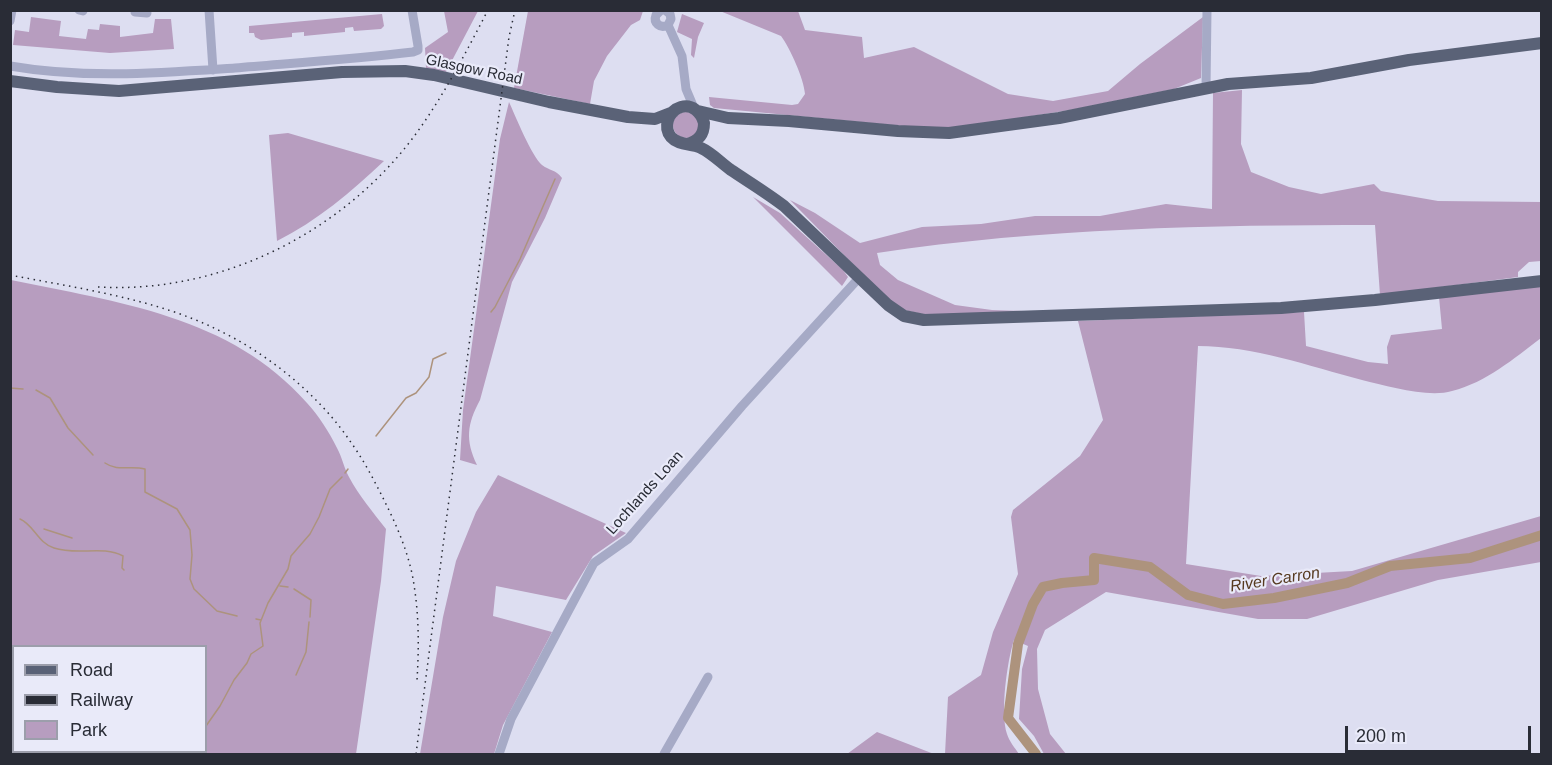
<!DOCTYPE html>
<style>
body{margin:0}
#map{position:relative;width:1552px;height:765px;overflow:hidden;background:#dddef1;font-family:Arial,sans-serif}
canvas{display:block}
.frame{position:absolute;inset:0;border:12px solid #292c36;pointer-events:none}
.legend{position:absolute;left:12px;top:645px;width:195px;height:108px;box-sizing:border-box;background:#e9eaf9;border:2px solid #9c9eab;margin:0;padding:8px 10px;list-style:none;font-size:18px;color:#292c36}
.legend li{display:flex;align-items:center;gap:12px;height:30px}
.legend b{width:30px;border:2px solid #9c9eab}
.scale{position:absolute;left:1345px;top:726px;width:186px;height:27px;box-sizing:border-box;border:3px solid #292c36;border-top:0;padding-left:8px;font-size:18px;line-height:21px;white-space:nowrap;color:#292c36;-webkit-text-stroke:4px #e9eaf9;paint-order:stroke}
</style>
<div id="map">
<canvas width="1552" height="765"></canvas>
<div class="frame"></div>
<ul class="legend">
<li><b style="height:8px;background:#5a6277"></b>Road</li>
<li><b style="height:8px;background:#292c36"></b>Railway</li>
<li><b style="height:16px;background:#b79dbf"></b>Park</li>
</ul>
<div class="scale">200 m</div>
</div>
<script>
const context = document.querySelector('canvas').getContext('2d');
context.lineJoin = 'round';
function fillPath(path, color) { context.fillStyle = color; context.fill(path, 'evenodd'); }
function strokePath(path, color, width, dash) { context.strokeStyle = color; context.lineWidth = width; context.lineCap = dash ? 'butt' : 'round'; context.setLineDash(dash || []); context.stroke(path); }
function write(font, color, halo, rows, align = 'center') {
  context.font = font + ' Arial,sans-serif'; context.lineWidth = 4.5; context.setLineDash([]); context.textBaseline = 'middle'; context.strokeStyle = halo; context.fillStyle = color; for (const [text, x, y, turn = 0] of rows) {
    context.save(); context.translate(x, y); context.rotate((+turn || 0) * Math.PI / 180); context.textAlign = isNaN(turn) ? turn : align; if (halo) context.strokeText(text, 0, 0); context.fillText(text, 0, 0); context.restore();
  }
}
fillPath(new Path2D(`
 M444,11H478L446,72L426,68L425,48L448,32Z
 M528,11H643L640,20L631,25L607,56L594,81L590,104L514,88Z
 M720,11H798L805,30L862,37L864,58L914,47L1008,94L1053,101L1108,91L1140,64L1203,17L1201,78L1174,89L1076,109L944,130L714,108L710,105L709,97L792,105L798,104L805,94C804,79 790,48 781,36Z
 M382,14L384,26L381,29L354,31L353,27L345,28V32L304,36V32L292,33V37L261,40L255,37L254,33H249V26Z
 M682,14L704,23L698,37L694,58L691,55L692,39L677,32Z
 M31,17L61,21L59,36L86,39L88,29L99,30L100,24L120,26V37L153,33L155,19H171L174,49L110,53L13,45L15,30L29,32Z
 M1242,90L1241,144L1251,172L1289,187L1321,194L1374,184L1381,191L1438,201L1541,202V261L1529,262L1518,272V277L1380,295L1375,225C1209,225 1042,228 877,253L880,265L898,280L955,305L992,310L1056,312L936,317L904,310L890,302L790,200L815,213L860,243L922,227L981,224L1035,216H1100L1166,204L1212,209L1213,93Z
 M509,102C515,115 532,157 542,165C550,171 555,169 562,178L545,218L512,282L480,400C467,424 465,440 477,465L460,460L463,410L500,139Z
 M673 125a13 13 0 1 1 26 0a13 13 0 1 1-26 0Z
 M288,133L384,161C351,192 317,221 277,241L269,135Z
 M753,197L780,213L843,270L848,277L842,286Z
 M11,280C117,302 231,316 307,403C319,416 329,432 337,448C342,457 344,468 349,477C359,496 373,512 386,529L381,581L356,754H11ZM206,646V752H14V646Z
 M1541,285V338C1513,359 1487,382 1452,391C1428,398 1387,386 1362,380C1309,366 1253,346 1198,346L1186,564L1261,576L1352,571L1541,516V562L1438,580L1307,619H1258L1106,592L1045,630L1037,649L1038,689L1050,734L1066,754H1044L1034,736L1019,719L1022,669L1028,646L1014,640C1007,661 1000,713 1007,734C1009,741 1015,748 1019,754H945L948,697L981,675L993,632L1018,574L1011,517L1013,510L1080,456L1103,420L1078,321L1304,312L1306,346L1368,362L1388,364L1387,347L1391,335L1442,329L1439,297Z
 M498,475L626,533L593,556L566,600L496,586L493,616L552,632L503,725L494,754H420L443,617L456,561L476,512Z
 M877,732L934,754H847Z`), '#b79dbf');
strokePath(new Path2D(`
 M491,312L495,307L520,259L555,179
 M10,388L23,389
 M36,390L50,398L68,428L93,455
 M376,436L406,398L416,393L429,377L433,359L446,353
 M105,463C118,472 130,465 145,469V492L177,509L190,530L192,555L190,579L194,589L217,611L237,616
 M345,473L348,469
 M20,519C34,525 38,543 54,548C78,556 102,545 123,556L122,568L124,570
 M44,529L72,538
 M280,586L288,587
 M294,589L311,600L310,617
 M256,619L261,620
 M10,650H14
 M296,675L306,652L309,622
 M206,726L220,706L234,680L247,663L251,654L263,646L260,623L268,603L288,569L291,556L310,534L319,517L330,489L342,477
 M188,754L190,752`), '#ad937d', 1.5);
strokePath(new Path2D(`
 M1036,754L1008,718L1018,644L1033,604L1043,587L1062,583L1094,580V558L1150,567L1188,595L1223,604L1274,598L1347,583L1390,566L1470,558L1542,535`), '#ad937d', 10);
strokePath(new Path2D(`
 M79,10L83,11
 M209,10L213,70
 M661,10L656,15C653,23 660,29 668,25L671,19L670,14L665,10
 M135,12L147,13
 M10,21L12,10
 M668,25L682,56L686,89L694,108
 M10,66C85,79 160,73 235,68C294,63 354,59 413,52L418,50V46L412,10
 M1206,88L1207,10
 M499,754L511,719L594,563L628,539L742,406L858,279
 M664,754L708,677`), '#a6aac6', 9);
strokePath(new Path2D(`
 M10,81L57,87L119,91L342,72L405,71L434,75L549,102L628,117L655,119L673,112
 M698,111L728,118L789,121L898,131L949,133L1059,118L1228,84L1311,78L1409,60L1542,43
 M687,144C699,141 704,134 704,123C701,112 692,104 681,107C668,111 663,127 671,137C679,146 691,143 701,148C712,153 721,163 731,170C749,182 767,193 784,206L888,305L904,316L924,320L1281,308L1375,300L1542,281`), '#5a6277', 12);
strokePath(new Path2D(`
 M10,275C77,288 155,299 216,329C267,353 318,394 350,441C363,459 374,480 384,500C397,526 410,556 414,585C419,616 419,648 417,680
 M98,287C217,294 336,236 409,143C440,103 464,56 488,10
 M416,754L509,37L515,10`), '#292c36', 1.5, [1.5, 4.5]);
write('15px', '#292c36', '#e9eaf9', [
 ["Glasgow Road",474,70,12],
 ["Lochlands Loan",645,493,-48]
]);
write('italic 16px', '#563a20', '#e9eaf9', [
 ["River Carron",1275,580,-9]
]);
</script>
